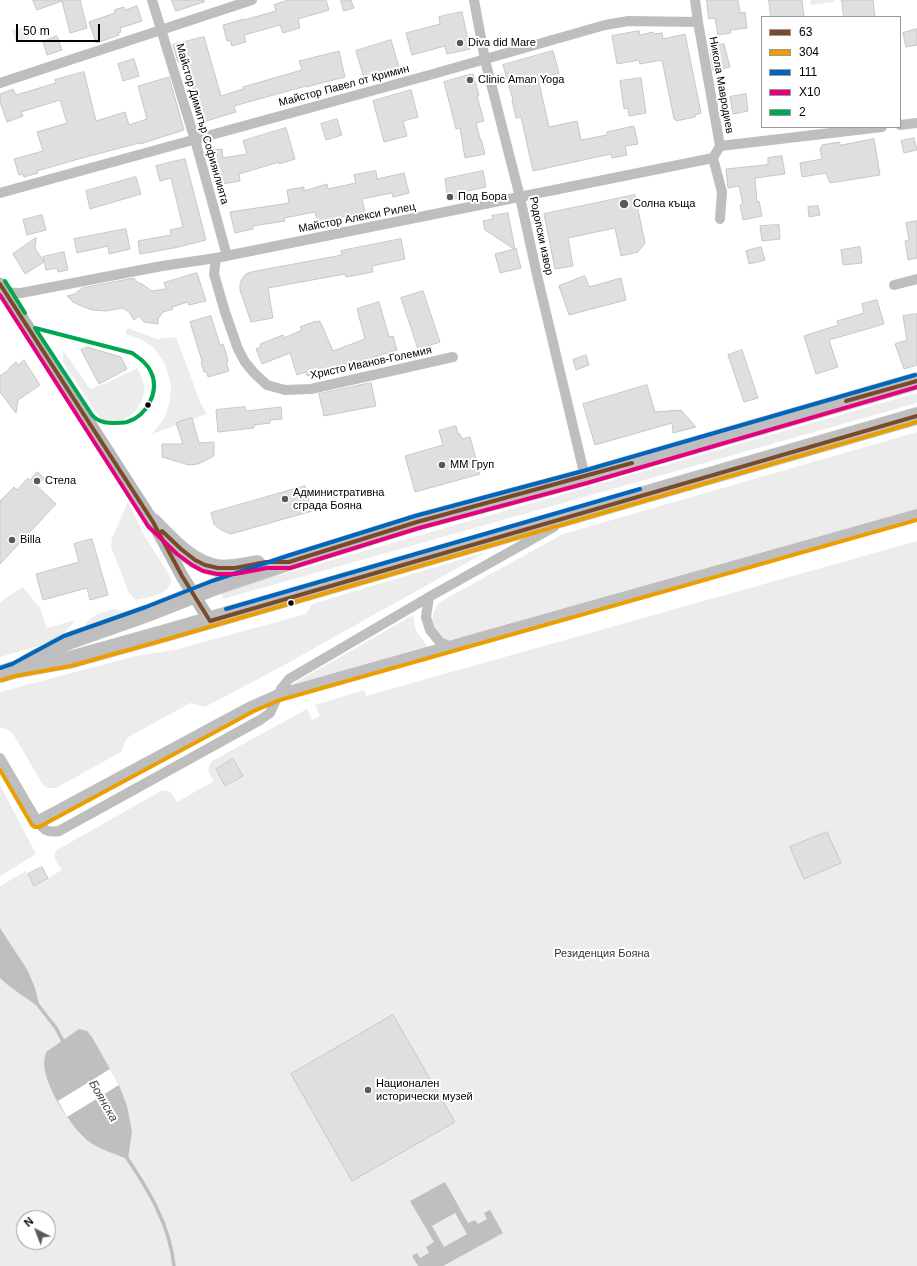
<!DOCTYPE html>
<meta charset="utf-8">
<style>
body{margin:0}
#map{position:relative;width:917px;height:1266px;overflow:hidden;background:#fff;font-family:Arial,sans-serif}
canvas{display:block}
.legend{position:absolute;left:761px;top:16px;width:140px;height:112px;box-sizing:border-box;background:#fff;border:1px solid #999;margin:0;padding:5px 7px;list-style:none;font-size:12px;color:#000}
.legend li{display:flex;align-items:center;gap:8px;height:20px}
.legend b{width:20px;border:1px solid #999}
.north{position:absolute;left:16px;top:1210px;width:40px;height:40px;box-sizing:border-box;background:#fff;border:1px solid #999;border-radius:50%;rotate:318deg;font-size:11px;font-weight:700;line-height:16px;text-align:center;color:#000}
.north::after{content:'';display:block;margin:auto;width:14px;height:18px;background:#595959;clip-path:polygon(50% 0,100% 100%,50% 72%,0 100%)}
.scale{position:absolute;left:16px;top:24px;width:84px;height:18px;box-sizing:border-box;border:2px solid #000;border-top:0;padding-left:5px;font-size:12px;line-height:14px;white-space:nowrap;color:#000;-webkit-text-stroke:3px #fff;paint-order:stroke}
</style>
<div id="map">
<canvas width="917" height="1266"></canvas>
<ul class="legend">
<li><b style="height:5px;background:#7a4b2a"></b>63</li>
<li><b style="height:5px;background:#eb9e00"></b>304</li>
<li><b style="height:5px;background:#0065bd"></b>111</li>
<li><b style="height:5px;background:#e5007d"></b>Х10</li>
<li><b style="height:5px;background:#00a651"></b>2</li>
</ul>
<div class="north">N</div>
<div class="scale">50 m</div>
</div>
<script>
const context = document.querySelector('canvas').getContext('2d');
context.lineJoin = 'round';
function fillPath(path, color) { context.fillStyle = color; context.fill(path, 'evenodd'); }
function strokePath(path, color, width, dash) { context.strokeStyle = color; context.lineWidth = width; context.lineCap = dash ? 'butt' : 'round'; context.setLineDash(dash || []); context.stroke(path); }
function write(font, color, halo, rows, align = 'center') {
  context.font = font + ' Arial,sans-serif'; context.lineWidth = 4; context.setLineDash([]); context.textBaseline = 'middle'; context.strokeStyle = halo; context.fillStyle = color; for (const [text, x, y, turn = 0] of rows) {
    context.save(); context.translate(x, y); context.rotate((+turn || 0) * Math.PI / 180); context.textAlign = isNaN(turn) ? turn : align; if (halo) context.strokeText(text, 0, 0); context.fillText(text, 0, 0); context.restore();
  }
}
fillPath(new Path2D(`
 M811,0H834V2L811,5Z
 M27,26L30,38L16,42L12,30Z
 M128,328L157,339L176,337L200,402L207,414L152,434L164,419L170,401L171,385L165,364L154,348L140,339L125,334Z
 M63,350L90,389L106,383L137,368C140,373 143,379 144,385C145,402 135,416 119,421C113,422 106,424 101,420L63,362Z
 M917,393V403L223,599L221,592Z
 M917,432V511L541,617L446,641C430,628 429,621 438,603L563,534Z
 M128,502L145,537L169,574C169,576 171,578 171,581C170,595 145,598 135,600L129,593L111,547L112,538Z
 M917,541V1266H0V886L26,871L34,886L62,870C58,864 51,857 57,850L161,791C173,790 171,794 177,802L214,781C210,774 205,769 212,761L307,709L312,720L320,716L315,705L364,690L366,696ZM233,759L243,776L226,786L216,769ZM24,1218H48V1242H24Z
 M486,552L279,668L205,707L190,703L127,738L121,752L56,788H48L43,785L15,737L10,731L0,727V692L136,656L174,650L306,614L312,604Z
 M23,587L40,608L47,628L75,620C62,643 24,650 0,657V602Z
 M115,609L127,614L80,633C93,613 93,615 115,609Z
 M413,615L416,631L429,648L291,685Z
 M0,785L36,854L0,876Z`), '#ececec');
fillPath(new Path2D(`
 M0,928L28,971L35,988L40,1008L9,986L0,978Z
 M79,1029L87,1031L92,1037L119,1085L127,1106L132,1131L128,1159C115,1154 102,1150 91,1143C72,1130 45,1087 44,1064C44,1060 45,1056 46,1052Z
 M445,1182L468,1223L475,1220L478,1224L487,1219L484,1213L490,1210L503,1233L443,1266H418L412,1256L417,1253L420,1258L429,1253L426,1247L434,1242L410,1201ZM455,1213L467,1234L444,1247L432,1226Z`), '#bfbfbf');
fillPath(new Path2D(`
 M110,1069L119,1085L67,1117L58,1101Z`), '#fff');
strokePath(new Path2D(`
 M38,1005L56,1028L64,1043
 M125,1155C148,1189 170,1225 174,1266`), '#bfbfbf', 3.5);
const building = new Path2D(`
 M33,0H80L87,28L70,33L62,1L37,10Z
 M172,0H204V2L176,11Z
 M289,0H326L329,10L298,19L300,28L283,33L280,25L244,35L246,42L232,46L230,40L227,41L223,25L244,19V20L276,11L274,5Z
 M341,0H351L354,8L344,11Z
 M707,0H738L740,13L745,12L747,28L730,30L731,33L718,35L715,18L709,19Z
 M769,0H802L804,17H771Z
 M842,0H873L875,17H844Z
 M137,6L142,21L120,28L121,32L118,33L119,35L96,43L89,22L115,13L114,10L124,7L125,10Z
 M462,12L470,49L447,54L445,46L412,55L406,33L440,24L439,17Z
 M917,29V45L906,47L903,33Z
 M639,31L640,35L653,32L654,34L662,33L663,39L685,34L701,113L695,115V117L676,121V119H674L662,60L640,64L639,60L617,64L612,36Z
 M57,36L62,50L47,55L43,42Z
 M204,37L221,96L243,89V87L302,70L299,61L339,51L345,77L306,87V86L234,106L236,112L203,122L185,60L178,62L173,45Z
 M391,40L399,67L364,78L356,51Z
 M724,44L730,67L713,71L710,50L714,49V46Z
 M553,51L559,73L538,78L549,127L577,121L581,140L607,135V132L634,126L638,144L625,146L627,155L612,158L611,154L533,171L521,117L516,118L512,100H513L503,65Z
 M134,59L139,76L123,81L118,64Z
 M84,72L96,121L125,112L129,125L147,119L138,86L169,77L184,130L140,144L139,143L82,158L37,171L38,173L24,177L23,174L19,175L14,159L43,151L37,132L67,123L60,100L21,112L23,116L7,122L0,102V94L13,89L16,95L56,83L55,80Z
 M473,74L479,95L477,96L484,121L476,123L480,139H481L485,154L465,158L460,128L456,129L444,82Z
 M641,78L646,113L629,116L628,108L624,109L620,81Z
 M411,90L418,117L403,121L407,136L384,142L373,101Z
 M746,94L748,111L733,114L730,97Z
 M337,119L342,135L326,140L321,124Z
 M286,128L295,159L279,164V162L239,174L240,181L217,185L212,150L222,149L223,158L247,154L243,141Z
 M914,138L917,150L904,153L901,141Z
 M874,139L880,175L830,183L826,173L802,177L800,163L822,159L820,148L822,147V145L839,142L840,145Z
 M782,156L785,174L755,178L757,202L759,201L762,216L743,220L740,205L743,204L739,186L728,188L726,169L765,165L768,164V158Z
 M185,159L206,240L174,248L140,254L138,241L171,235L170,230L183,227L171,178L160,181L156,166Z
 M376,171L377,179L404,173L409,193L393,197L392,193L362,199L365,212L318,222L315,212L284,218L285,221L253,226V229L235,233L230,212L289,203L287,190L304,187V191L327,184L328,189L356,183L354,175Z
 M483,171L486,187L463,192L464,197L448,200L445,179Z
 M136,177L141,194L90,209L86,191Z
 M635,195L645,243L638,252L621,256L615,228L568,238L573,266L555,269L544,214Z
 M818,206L820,215L809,217L808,207Z
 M508,213L515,249L516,248L521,268L500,273L495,254L514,249L485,230L483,221L493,219L492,216Z
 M42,215L46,230L27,235L23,220Z
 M917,221V258L908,260L905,241L909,240L906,223Z
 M779,225L780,239L762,241L760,226Z
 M126,229L130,249L109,254L108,246L77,253L74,239Z
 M36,238L35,248L44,262L25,274L13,254Z
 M401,239L405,259L372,266L373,272L346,277L345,274L268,288L273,318L251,322L240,290V284L242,279L246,274L251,272L342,255L341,251Z
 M761,247L765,260L749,264L746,251Z
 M860,247L862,263L843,265L841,250Z
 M64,252L68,270L58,272L57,268L46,270L43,257Z
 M197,273L206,301L189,305L188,302L172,307L173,309L163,312L158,319V324L144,322L139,316L134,320L128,311L122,308L106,311L92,310L79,305L73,302L67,296L75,294L82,288L134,278L137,282L142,284L152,291L166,289L164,283Z
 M585,276L589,287L621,278L626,300L569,315L559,286Z
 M423,291L440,342L418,349L401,298Z
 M877,300L884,324L829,340L838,367L816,374L804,336L838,325L837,321L864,313L862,304Z
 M379,302L389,337L393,336L397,350L360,361V362L344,368L343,364L307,376L306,372L297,375L290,353L262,364L256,349L261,347L260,344L283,335L284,338L302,330L300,327L316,321V322L320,321L333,351L365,339L357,309Z
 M917,314V365L904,369L895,344L907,340L903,316Z
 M211,316L220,345L223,344L227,356L228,362H226L229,371L208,377L207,372H204L201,362L202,361L190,322Z
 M87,347L121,357L127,369L99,384L81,350Z
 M742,350L758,398L744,402L728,355Z
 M586,355L589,365L576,370L573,360Z
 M24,360L40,385L18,400L16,413L0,392V376L10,369L9,368L16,362L18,365Z
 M371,383L376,406L324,416L319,394Z
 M647,385L655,412L681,410L696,427L673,433L672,423L595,445L583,404Z
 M245,407L246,411L281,407L282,419L270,420V423L254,425V428L218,432L216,410Z
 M192,418L199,443L214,442V456L198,464L189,465L162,457V444H183L176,423Z
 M456,426L458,434H460L462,439L470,437L480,474L415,492L405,456L443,445L439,431Z
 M37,472L44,478L37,486L56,504L0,564V501L14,487L17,490L28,478L30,480Z
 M305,486L312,511L231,534L221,530L214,524L211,513Z
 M92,539L108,595L90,600L87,588L43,600L36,574L79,562L74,544Z
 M233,759L243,776L225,786L216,769Z
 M827,832L841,863L804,879L790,847Z
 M42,867L48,878L34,886L28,874Z
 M393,1015L455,1122L352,1181L291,1074Z`);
fillPath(building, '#dfdfdf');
strokePath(building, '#c7c7c7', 1);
const highway = new Path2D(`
 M153,522C172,541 190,563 217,568C230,570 244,566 257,564
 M27,663L66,642L148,613L214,587L289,562L417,522L585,477L917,381
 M0,674L14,670L69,660L162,634L917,416`);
strokePath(highway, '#dbdbdb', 18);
strokePath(new Path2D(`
 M152,0L195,140L227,256
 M474,0L485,60L520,197L537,275L585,477
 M695,0L698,22L720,146L713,158L722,192L720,219
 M0,83L252,0
 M900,125L917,123
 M720,146L882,127
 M0,193L433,74L605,25L628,21L698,22
 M216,258L214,274L225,312L238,349L245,362L254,373L267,385L285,390L311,389L453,357
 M894,285L917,279
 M0,292L21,293L162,266L216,258L713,158
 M429,597L426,617L430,630L440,642L449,646
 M0,758L37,821C44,830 47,833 59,831L260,720L270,713L281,689L289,679L429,597L554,527
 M37,821L251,706L278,694L917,514`), '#bebebe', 10);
strokePath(new Path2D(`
 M0,284L153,522L182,576L210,621`), '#b8b8b8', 13);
strokePath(highway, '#bebebe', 17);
strokePath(new Path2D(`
 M0,284L153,522L182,576L210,621L917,416
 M846,401L917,381
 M162,531L181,549L195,560L205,565L218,568H235L266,562H289L417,522L632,463`), '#7a4b2a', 4);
strokePath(new Path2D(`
 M2,680L15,676L71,666L164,640L917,422
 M0,770L32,825L35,827H39L254,711L280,700L917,520`), '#eb9e00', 4);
strokePath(new Path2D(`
 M226,609L640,489
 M0,668L12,664L64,636L146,607L212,581L287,556L415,516L583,471L915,375`), '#0065bd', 4);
strokePath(new Path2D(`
 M0,295L148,526L177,554L192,565L203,571L217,574H235L267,568H290L419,528L587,483L917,387`), '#e5007d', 4);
strokePath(new Path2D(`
 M5,281L25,313
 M35,328L132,353C139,358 147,363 151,372C160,391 147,416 127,422C122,423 117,423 112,423C104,423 97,421 92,415Z`), '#00a651', 4);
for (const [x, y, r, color] of [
 [460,43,4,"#595959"],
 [470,80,4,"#595959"],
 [450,197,4,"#595959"],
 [624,204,5,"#595959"],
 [148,405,3.5,"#000"],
 [442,465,4,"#595959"],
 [37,481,4,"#595959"],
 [285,499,4,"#595959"],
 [12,540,4,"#595959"],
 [291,603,3.5,"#000"],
 [368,1090,4,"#595959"]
]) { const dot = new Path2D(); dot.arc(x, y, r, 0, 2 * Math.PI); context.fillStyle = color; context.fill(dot); strokePath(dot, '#fff', 1.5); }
write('11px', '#000', '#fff', [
 ["Diva did Mare",468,43],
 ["Clinic Aman Yoga",478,80],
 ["Под Бора",458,197],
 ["Солна къща",633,204],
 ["ММ Груп",450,465],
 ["Стела",45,481],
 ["Административна",293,493],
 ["сграда Бояна",293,506],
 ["Billa",20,540],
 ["Национален",376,1084],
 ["исторически музей",376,1097]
], 'left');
write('11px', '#000', '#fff', [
 ["Никола Мавродиев",721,85,80],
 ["Майстор Павел от Кримин",344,86,-15],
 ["Майстор Димитър Софиянлията",202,124,74],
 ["Майстор Алекси Рилец",357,218,-11],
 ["Родопски извор",541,236,78],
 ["Христо Иванов-Големия",371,363,-12]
]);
write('11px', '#333', '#fff', [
 ["Резиденция Бояна",602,954]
]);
write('italic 12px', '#444', '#fff', [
 ["Боянска",103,1101,60]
]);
</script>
